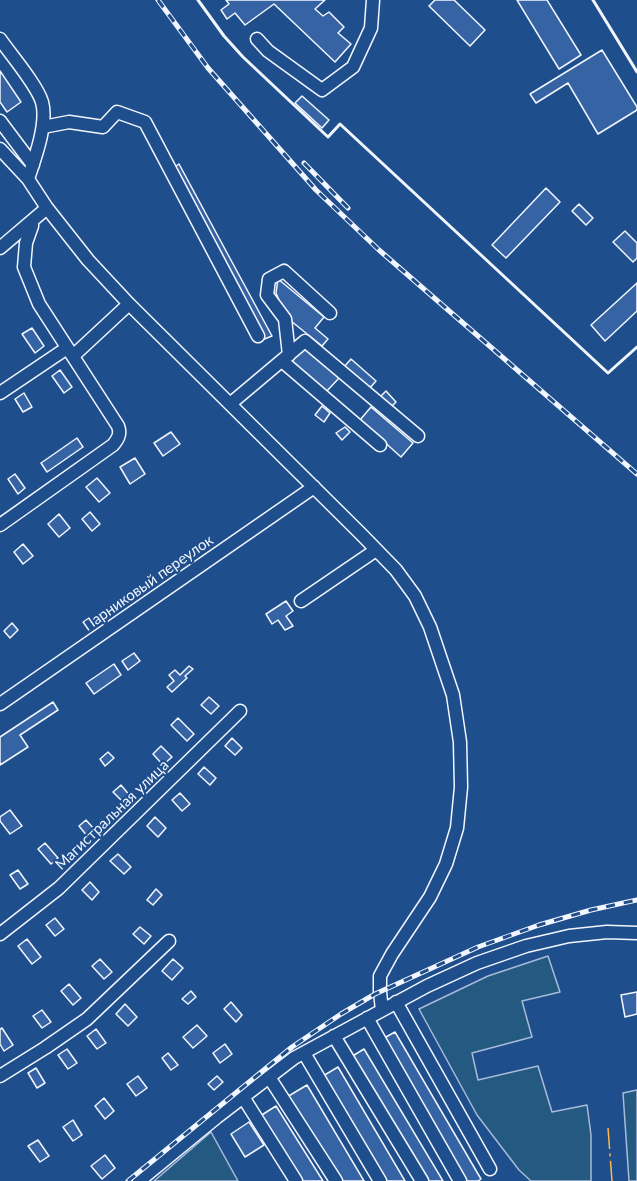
<!DOCTYPE html>
<meta charset="utf-8">
<style>
body{margin:0}
canvas{display:block;background:#1f4e8c}
</style>
<canvas width="637" height="1181"></canvas>
<script>
const context = document.querySelector('canvas').getContext('2d');
context.lineJoin = 'round';
function fillPath(path, color) { context.fillStyle = color; context.fill(path, 'evenodd'); }
function strokePath(path, color, width, dash) { context.strokeStyle = color; context.lineWidth = width; context.lineCap = dash ? 'butt' : 'round'; context.setLineDash(dash || []); context.stroke(path); }
function write(font, color, halo, rows, align = 'center') {
  context.font = font + ' Lato,sans-serif'; context.lineWidth = 4.5; context.setLineDash([]); context.textBaseline = 'middle'; context.strokeStyle = halo; context.fillStyle = color; for (const [text, x, y, turn = 0] of rows) {
    context.save(); context.translate(x, y); context.rotate((+turn || 0) * Math.PI / 180); context.textAlign = isNaN(turn) ? turn : align; if (halo) context.strokeText(text, 0, 0); context.fillText(text, 0, 0); context.restore();
  }
}
const green = new Path2D(`
 M548,956L560,992L522,1001L532,1037L472,1053L478,1080L538,1066L552,1112L587,1105L591,1135V1181H531L519,1170L477,1115L419,1009L488,976Z
 M637,1090V1181H629L623,1093Z
 M211,1132L238,1181H154Z`);
fillPath(green, '#245a82');
strokePath(green, '#a8bbd7', 1.5);
const building = new Path2D(`
 M226,0H325L315,9L323,16L329,12L344,27L338,33L351,44L335,62L274,4L245,25L235,13L227,19L221,10L229,4Z
 M435,0H454L485,30L470,46L429,6Z
 M517,0H547L581,55L559,69Z
 M602,50L637,107V110L598,134L568,83L536,103L530,94Z
 M0,71L21,102L7,112L0,102Z
 M302,96L329,120L322,128L295,103Z
 M179,164L272,336L262,340L172,169Z
 M546,188L560,202L506,258L492,245Z
 M579,204L593,218L586,225L572,211Z
 M625,231L637,243V258L633,262L613,242Z
 M278,279L324,317L315,328L328,339L322,346L286,317L276,293Z
 M637,283V311L605,341L591,325Z
 M32,328L44,346L35,353L22,334Z
 M305,346L340,377L325,393L291,361Z
 M351,359L376,381L368,390L343,368Z
 M60,370L72,387L64,393L52,376Z
 M386,391L396,402L389,409L379,398Z
 M24,393L32,407L23,412L15,399Z
 M322,406L330,413L324,422L315,415Z
 M371,407L413,443L401,457L360,420Z
 M345,427L350,432L342,440L336,433Z
 M171,432L180,444L163,456L154,443Z
 M77,438L83,447L47,472L41,463Z
 M135,458L145,474L130,484L120,467Z
 M15,474L25,488L18,494L8,479Z
 M97,478L110,493L99,502L86,487Z
 M90,512L100,524L92,531L82,519Z
 M59,514L70,528L59,537L48,524Z
 M23,544L33,556L23,564L14,552Z
 M286,601L293,611L286,616L293,626L285,630L278,620L272,624L266,614Z
 M12,623L18,630L10,638L4,631Z
 M134,653L140,661L128,670L122,661Z
 M114,664L121,675L94,694L86,683Z
 M189,666L193,669L185,676L187,678L172,692L167,687L174,681L169,675L175,670L180,675Z
 M209,697L219,706L211,714L201,705Z
 M53,702L58,710L20,735L28,747L0,765V737Z
 M178,718L194,734L187,741L171,725Z
 M232,738L242,748L235,755L225,746Z
 M161,746L172,757L163,765L153,754Z
 M108,752L114,758L105,766L100,759Z
 M204,767L216,778L210,785L198,774Z
 M121,785L131,797L124,803L113,792Z
 M180,793L190,804L182,811L172,800Z
 M10,810L22,826L10,834L0,821V817Z
 M155,817L166,828L158,837L147,826Z
 M86,820L95,830L88,837L79,826Z
 M45,843L58,858L51,864L38,849Z
 M118,854L131,867L124,874L110,861Z
 M18,870L28,884L20,889L10,875Z
 M90,882L99,892L92,900L82,890Z
 M156,889L162,895L153,905L147,900Z
 M55,918L64,929L55,936L46,925Z
 M140,927L151,936L144,944L133,934Z
 M27,939L41,957L32,964L18,946Z
 M100,959L112,972L104,979L92,966Z
 M173,959L183,968L172,980L162,971Z
 M69,984L81,998L73,1005L61,991Z
 M191,991L196,997L188,1004L182,999Z
 M637,992V1014L625,1017L621,995Z
 M231,1002L242,1015L236,1022L224,1009Z
 M125,1004L137,1017L128,1026L116,1014Z
 M42,1010L51,1022L42,1028L33,1016Z
 M197,1025L207,1036L193,1048L183,1037Z
 M2,1028L13,1045L4,1051L0,1044V1029Z
 M96,1029L106,1043L97,1049L87,1036Z
 M395,1032L481,1179L478,1181H457L377,1042Z
 M225,1044L232,1054L220,1063L213,1053Z
 M67,1049L77,1063L68,1069L58,1055Z
 M364,1049L443,1181H419L346,1060Z
 M168,1053L178,1065L171,1070L162,1058Z
 M338,1067L405,1181H379L318,1079Z
 M36,1068L45,1083L37,1088L28,1073Z
 M138,1076L147,1088L136,1096L127,1084Z
 M217,1076L223,1082L214,1090L208,1084Z
 M307,1085L364,1181H337L287,1097Z
 M104,1098L114,1111L105,1119L95,1106Z
 M276,1106L323,1181H297L257,1118Z
 M73,1120L82,1135L73,1141L63,1127Z
 M249,1122L264,1145L245,1157L231,1134Z
 M38,1140L49,1156L40,1162L28,1146Z
 M105,1155L115,1168L102,1179L91,1166Z`);
fillPath(building, '#3563a3');
strokePath(building, '#f2f6ff', 1.5);
const minor = new Path2D(`
 M0,39C11,55 37,85 42,102C48,123 35,158 28,179
 M257,39L268,51L322,90L353,67L371,28L373,0
 M0,121L33,165
 M43,127L69,122L103,127L117,112L145,122L258,336
 M0,149L28,179L47,208L88,260L129,304L361,534L396,570L415,596L430,627L453,695L460,742L461,787L457,828L446,864L430,897L392,954L380,976V992L382,1010
 M0,248L47,208
 M289,355L285,319L267,295L269,279L284,271L330,313
 M73,356L129,304
 M282,361L380,445
 M0,393L67,348
 M230,404L305,341L418,436
 M0,525L113,445C118,439 121,434 118,426L39,304L24,267L26,243L32,226V221
 M301,601L376,550
 M0,704L314,487
 M0,934L59,888L240,711
 M396,1002L490,1169
 M367,1018L460,1181
 M334,1036L422,1181
 M304,1053L380,1181
 M0,1076L45,1048L87,1019L169,941
 M269,1077L336,1181
 M243,1097L296,1181
 M139,1181L217,1117L294,1058L427,986L477,963L526,946L569,936L607,932L637,933`);
strokePath(minor, '#f2f6ff', 15);
strokePath(minor, '#1f4e8c', 12);
const rail = new Path2D(`
 M158,0L208,68L316,190L379,250L637,474
 M304,163L348,208
 M128,1181L292,1047L341,1014L375,994L478,947L539,925L591,910L637,900`);
strokePath(rail, '#f2f6ff', 5);
strokePath(rail, '#1f4e8c', 3, [9]);
strokePath(new Path2D(`
 M198,0L224,36L243,57L328,137L340,124L608,373L637,347
 M593,0L637,72`), '#f2f6ff', 3);
strokePath(new Path2D(`
 M608,1128L612,1181`), '#ffb74d', 1.5, [21, 4.5, 3, 4.5]);
write('15px', '#f2f6ff', '#1f4e8c', [
 ["Парниковый переулок",148,583,-35],
 ["Магистральная улица",112,815,-44]
]);
</script>
